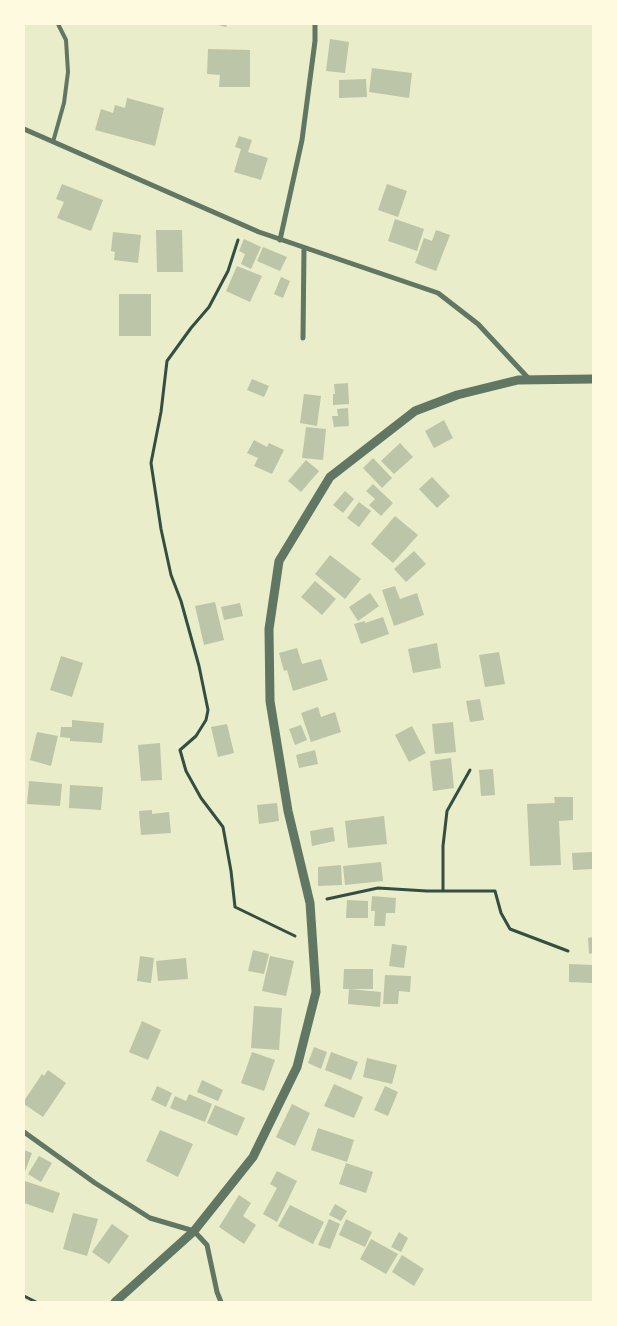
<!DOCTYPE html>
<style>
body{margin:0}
#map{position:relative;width:617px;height:1326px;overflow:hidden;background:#e9edc9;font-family:"Source Sans 3",sans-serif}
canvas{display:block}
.frame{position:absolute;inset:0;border:25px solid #fefae0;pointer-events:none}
</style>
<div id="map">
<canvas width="617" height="1326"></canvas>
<div class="frame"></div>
</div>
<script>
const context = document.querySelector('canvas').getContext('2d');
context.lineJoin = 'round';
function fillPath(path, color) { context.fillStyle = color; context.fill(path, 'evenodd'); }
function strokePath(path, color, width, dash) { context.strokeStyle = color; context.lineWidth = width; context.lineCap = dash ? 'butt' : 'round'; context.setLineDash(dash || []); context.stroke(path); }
fillPath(new Path2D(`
 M214,24H227L226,27Z
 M330,39L349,42L345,73L326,71Z
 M208,49L250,50V87H219L220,75L207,74Z
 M372,68L412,73L409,98L369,92Z
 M366,79L367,97L339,98V80Z
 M127,98L164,108L155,146L95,130L101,109L113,113L115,105L125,108Z
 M239,136L252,140L248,152L268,158L261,180L234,172L241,149L235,147Z
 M62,184L103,200L91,231L57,218L64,202L56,199Z
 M387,184L407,191L398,217L378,210Z
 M395,219L424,229L417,251L388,241Z
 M156,230H182L183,272H157Z
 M436,230L450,235L436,271L415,263L424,238L432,241Z
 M113,232L141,235L138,263L114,260L115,252L111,251Z
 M244,239L261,247L251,269L241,264L245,254L239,251Z
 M263,247L287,257L280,271L257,261Z
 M237,266L262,276L250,302L226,291Z
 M281,277L290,281L283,298L274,294Z
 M119,294H151V336H119Z
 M252,379L269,386L264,397L247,390Z
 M348,383L349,404L333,405V394H335L334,384Z
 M304,394L321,396L317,426L300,423Z
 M348,408L349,426L334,427L332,416H338L337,409Z
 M444,420L453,438L434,448L425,431Z
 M306,427L326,429L323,460L302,458Z
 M254,440L267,447L269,443L284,450L272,474L254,466L258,458L247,453Z
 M400,443L413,457L394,474L381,461Z
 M373,458L392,478L382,488L363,468Z
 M306,460L319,471L301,492L288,481Z
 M432,477L450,496L437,508L419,489Z
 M373,484L393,503L381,516L369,505L375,499L366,491Z
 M345,491L354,499L343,513L333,505Z
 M359,502L371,511L359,527L347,518Z
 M395,516L418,535L393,563L371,544Z
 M414,551L426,564L406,582L394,569Z
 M330,555L361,579L345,599L315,574Z
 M315,581L336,599L322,615L301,597Z
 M395,586L400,599L417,593L424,615L394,626L382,590Z
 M370,593L379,606L358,621L349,607Z
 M215,602L224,640L204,645L195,606Z
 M240,603L243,616L224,620L221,607Z
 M383,617L389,634L361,644L354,624L365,621V623Z
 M437,643L441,668L413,673L408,649Z
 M297,648L302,664L321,659L328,680L293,691L287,670L284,671L279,653Z
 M499,652L505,684L485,687L479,655Z
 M61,656L83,663L72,697L50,690Z
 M480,699L484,720L470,722L466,701Z
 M318,707L321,717L335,712L341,732L311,742L301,713Z
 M72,720L104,723L102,743L70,741V738L60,737L61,727H72Z
 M453,722L456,752L435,754L432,724Z
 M227,724L234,753L218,757L211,727Z
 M301,725L307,740L295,745L289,729Z
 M412,726L426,753L409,762L395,735Z
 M37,732L58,736L51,766L30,760Z
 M160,743L162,780L141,781L138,745Z
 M315,750L318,764L299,768L296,755Z
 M451,758L454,788L433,791L430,761Z
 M493,769L495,795L481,796L479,770Z
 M29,781L62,784L60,806L27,804Z
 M70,785L103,787L101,810L69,808Z
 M554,797H573V820L559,821L561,865L530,866L527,804L555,803Z
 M277,803L279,821L259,824L257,805Z
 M152,810V814L169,812L171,833L141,835L139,811Z
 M384,816L387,844L348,848L345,821Z
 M333,827L335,841L312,846L310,831Z
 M593,852V869L573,870L572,853Z
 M381,862L383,881L345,885L343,866Z
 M341,865L342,885L318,886V867Z
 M372,896L396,898L395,913H386L385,926H374L375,911H371Z
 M347,900L368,901V918H346Z
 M593,937V953L589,954L588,938Z
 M392,944L407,946L404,968L389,966Z
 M253,950L269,954L264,974L248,971Z
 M140,956L154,958L151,983L137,981Z
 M270,956L294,961L286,996L262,991Z
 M186,958L188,979L158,981L156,961Z
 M569,964L593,965V983L569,982Z
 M344,969H373V989H343Z
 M385,975L411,976L410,992L399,991L398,1004H383Z
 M349,989L381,992L380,1007L348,1004Z
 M254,1006L282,1008L279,1050L251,1048Z
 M142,1021L161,1030L148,1060L129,1052Z
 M314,1047L327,1052L321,1069L308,1063Z
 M252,1052L275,1060L264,1091L241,1083Z
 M331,1052L358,1062L351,1080L325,1070Z
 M367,1058L397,1065L392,1084L363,1077Z
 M48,1070L66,1083L43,1117L24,1104V1101L42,1074L44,1076Z
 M202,1080L223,1090L218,1101L197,1092Z
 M334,1084L363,1097L354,1118L324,1106Z
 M157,1086L172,1093L166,1107L151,1100Z
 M385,1086L398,1092L388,1116L374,1110Z
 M189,1094L212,1104L205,1122L170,1108L175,1096L186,1101Z
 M292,1104L310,1113L295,1146L276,1137Z
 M215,1105L245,1118L237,1136L207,1123Z
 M318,1128L354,1140L347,1162L311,1150Z
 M160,1130L193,1144L178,1177L146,1161Z
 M24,1150L32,1153L24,1174Z
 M39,1156L52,1163L41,1182L28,1174Z
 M346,1163L373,1172L366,1193L339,1184Z
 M277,1171L297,1181L277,1222L263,1214L277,1188L270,1184Z
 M25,1181L60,1193L53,1213L24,1203V1184Z
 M239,1195L251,1203L243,1216L256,1225L244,1244L219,1227Z
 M335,1204L347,1211L341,1221L329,1215Z
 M290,1205L324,1222L313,1244L278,1226Z
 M73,1213L98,1219L87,1256L63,1249Z
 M329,1219L340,1224L330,1249L318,1245Z
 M346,1219L372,1232L365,1247L339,1235Z
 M112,1224L129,1236L109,1264L92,1252Z
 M399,1232L408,1238L401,1252L391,1247Z
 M371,1239L398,1254L386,1274L360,1259Z
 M402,1255L424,1269L414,1286L392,1272Z`), '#bcc5a7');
strokePath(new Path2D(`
 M238,240L228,271L209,307L191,328L167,361L161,412L151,463L161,529L171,575L181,601L199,666L208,710L206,720L196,736L180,750L186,771L201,798L223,827L231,871L235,907L295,936
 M443,891V846L447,811L470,770
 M327,899L378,888L427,891H495L501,913L510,929L568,951
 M24,1296L36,1302`), '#344e41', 3);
strokePath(new Path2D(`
 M53,142L64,103L68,72L66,40L58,24`), '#617663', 4);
strokePath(new Path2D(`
 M24,129L259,232L438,293L478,324L530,380
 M280,240L302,140L315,41V24
 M303,338L304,248
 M24,1132L95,1183L150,1218L194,1231L207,1245L217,1292L221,1302`), '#617663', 5);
strokePath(new Path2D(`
 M115,1302L194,1231L253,1157L297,1067L316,992L310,903L288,811L270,701L269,629L279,561L330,477L415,411L457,395L518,380L593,379`), '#617663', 9);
</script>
